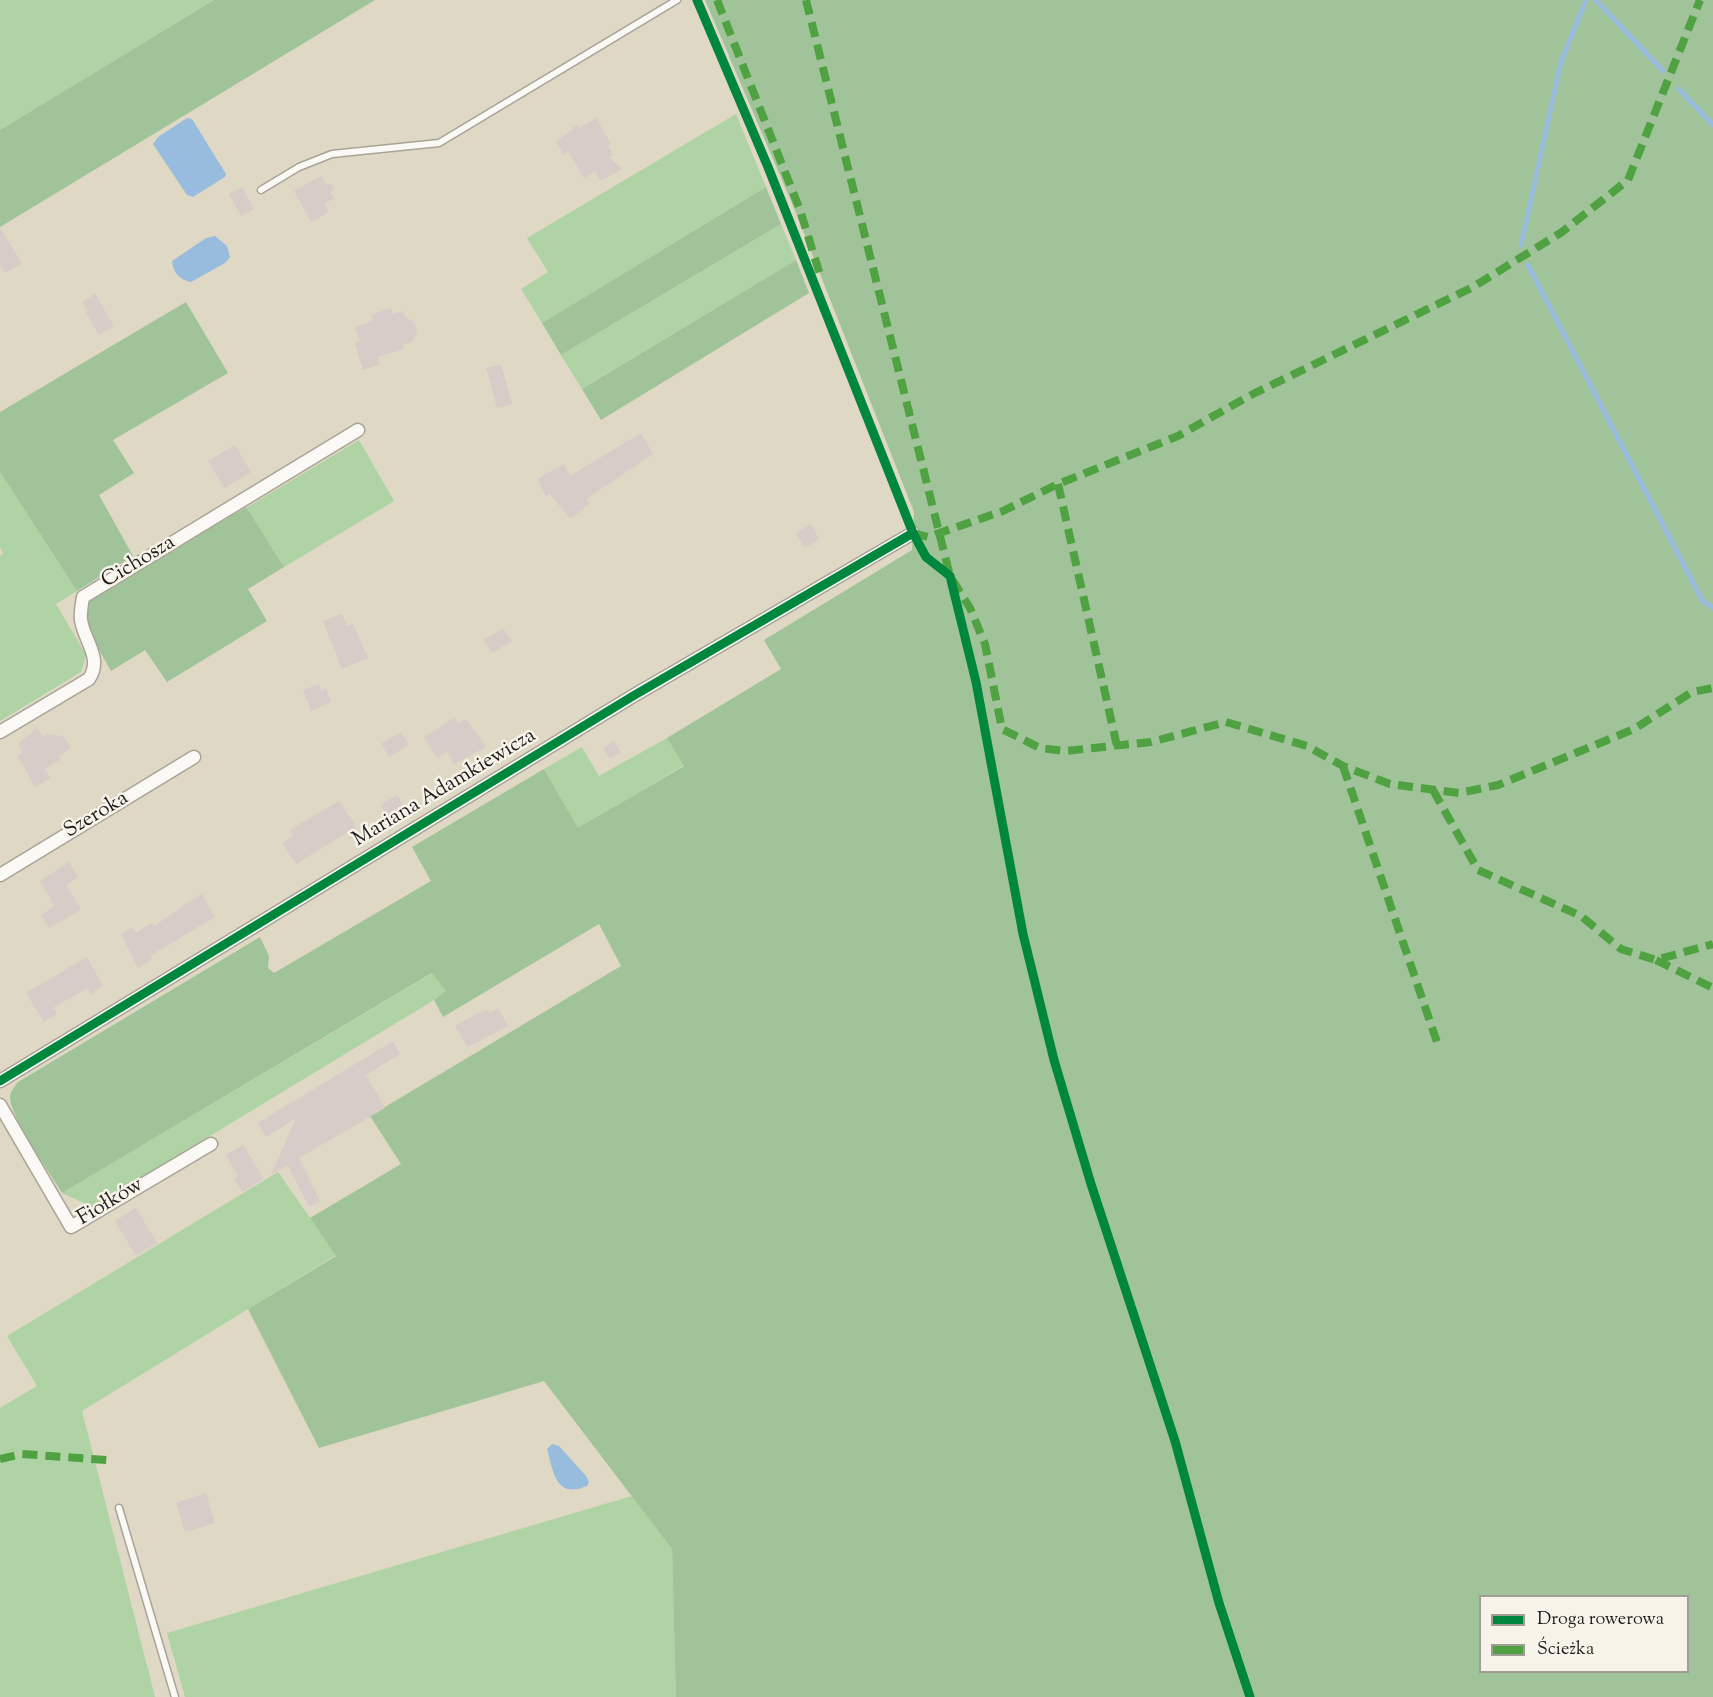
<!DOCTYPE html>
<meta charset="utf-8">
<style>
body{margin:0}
#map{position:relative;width:1713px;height:1697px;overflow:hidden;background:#ded8c4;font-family:"Sorts Mill Goudy",serif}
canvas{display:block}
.legend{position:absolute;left:1479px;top:1595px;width:210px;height:78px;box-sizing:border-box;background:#f7f3e8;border:2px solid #9f9d96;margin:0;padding:8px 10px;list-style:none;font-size:18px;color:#1c1c1c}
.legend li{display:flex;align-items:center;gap:12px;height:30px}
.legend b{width:30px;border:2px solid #9f9d96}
</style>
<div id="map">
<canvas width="1713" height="1697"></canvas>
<ul class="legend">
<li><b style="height:8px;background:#00873e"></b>Droga rowerowa</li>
<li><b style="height:8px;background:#4fa141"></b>Ścieżka</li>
</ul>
</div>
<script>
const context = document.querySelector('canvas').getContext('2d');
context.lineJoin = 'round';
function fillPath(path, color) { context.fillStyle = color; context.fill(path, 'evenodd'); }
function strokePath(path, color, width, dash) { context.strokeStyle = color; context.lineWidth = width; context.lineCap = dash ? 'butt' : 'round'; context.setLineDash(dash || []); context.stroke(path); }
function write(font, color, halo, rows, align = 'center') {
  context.font = font + ' "Sorts Mill Goudy",serif'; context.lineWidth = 5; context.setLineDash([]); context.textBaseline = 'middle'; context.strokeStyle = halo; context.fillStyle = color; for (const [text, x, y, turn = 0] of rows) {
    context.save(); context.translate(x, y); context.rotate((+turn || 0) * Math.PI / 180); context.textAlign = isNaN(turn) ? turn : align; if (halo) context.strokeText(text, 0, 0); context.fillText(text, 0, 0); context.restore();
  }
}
fillPath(new Path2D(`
 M0,0H214L0,130Z
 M736,114L766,187L542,323L521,289L548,272L527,238Z
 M781,224L796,260L582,389L561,355Z
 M359,440L394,501L284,567L246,508Z
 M0,472L77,591L56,604L86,655L81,672L0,721V556L3,554L0,547Z
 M667,738L684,765L578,829L544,769L582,747L599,776Z
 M433,973L447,991L434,1000L93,1207L62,1193Z
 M278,1172L336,1255L82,1411L155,1697H0V1408L37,1386L7,1336Z
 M632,1496L672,1549L676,1697H185L167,1633Z`), '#afd3a4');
fillPath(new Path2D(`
 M214,0H375L0,227V130Z
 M705,0H1713V1697H676L672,1549L544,1381L319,1448L248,1309L336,1256L310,1218L401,1164L370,1116L621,966L599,924L443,1017L434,1000L446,991L432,973L62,1193C50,1173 11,1118 10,1098C10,1091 14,1088 18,1082L260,937L269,956L268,968L274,973L431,881L412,847L544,769L578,828L684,766L667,738L781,669L764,640L912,550L914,512L794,208ZM1480,1596H1688V1672H1480Z
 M766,187L781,224L561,355L542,323Z
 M796,260L809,293L601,420L582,389Z
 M186,302L228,373L113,440L134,473L99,495L133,556L77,591L0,472V412Z
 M246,507L284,567L248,589L267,621L167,682L145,650L111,671L82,620L86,603Z`), '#a0c399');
fillPath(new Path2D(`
 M187,118L192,119L226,174L225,177L193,197L187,195L153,144L158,137Z
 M215,236L227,246L230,257L225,263L191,282C180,280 173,273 172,261L206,238Z
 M552,1444L559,1446L586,1476L589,1482L587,1486C556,1499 554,1474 547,1449Z`), '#98bcdd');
strokePath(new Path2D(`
 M1596,0L1663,71
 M1679,89L1713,125
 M1521,245L1561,62L1586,0
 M1528,265L1702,600L1713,608`), '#98bcdd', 5);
fillPath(new Path2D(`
 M596,118L611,144L608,146L613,155L609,157L622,169L601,181L595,171L584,178L568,151L564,154L556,142L577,125L579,128Z
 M321,176L326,184L334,185L331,193L334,198L324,204L329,212L311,222L294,191Z
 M242,187L254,209L241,216L229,194Z
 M0,228L22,263L5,273L0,265Z
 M95,294L114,326L99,335L86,313L88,311L82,302Z
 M391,308L393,314L403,311L405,317L414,322L417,332L412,342L403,344L404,349L378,357L380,364L363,370L355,343L360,341L355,327L373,321L371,315Z
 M501,364L512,404L497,408L486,368Z
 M641,433L653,454L586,499L590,503L570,519L550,494L546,496L537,479L564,464L570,476Z
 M235,445L251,472L224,488L208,461Z
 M811,524L819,539L805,548L796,533Z
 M342,614L347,626L353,624L368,658L342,669L323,621Z
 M503,628L512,641L492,653L484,640Z
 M319,684L321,691L326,689L331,702L311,711L303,690Z
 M454,718L458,724L466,719L486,747L454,764L447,751L437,758L424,737Z
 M37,728L43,737L50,734L64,737L71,748L59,755L61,759L45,769L50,778L35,787L18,756L23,752L18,744Z
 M401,732L409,745L389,757L381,744Z
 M614,741L621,752L610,759L603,748Z
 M397,795L410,816L394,826L381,805Z
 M339,801L356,827L296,864L282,843L293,836L290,830Z
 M69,862L78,877L66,885L81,909L49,928L41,915L55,906L40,881Z
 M201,894L215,917L150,956L152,959L138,968L121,934L132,927L136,933L152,923L154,926Z
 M87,957L103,986L91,994L87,988L53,1008L57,1014L44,1022L26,993Z
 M498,1008L508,1026L468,1047L455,1026L476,1014L487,1010L490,1013Z
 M393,1041L400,1054L366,1075L385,1108L299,1158L320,1201L309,1207L288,1165L271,1175L296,1118L266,1137L258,1123Z
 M243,1145L264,1179L242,1192L234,1178L238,1176L226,1155Z
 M136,1208L157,1243L136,1256L115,1221Z
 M206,1493L215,1523L185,1532L176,1503Z`), '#d7ccc8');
const service = new Path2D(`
 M697,0L768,167L913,533
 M261,190L299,167L332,154L439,143L677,0
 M119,1508L175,1697`);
const minor = new Path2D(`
 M0,732L89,679C103,658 84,641 81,620C80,613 82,604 83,597L358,430
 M0,875L194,757
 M0,1081L633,696L913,533
 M0,1105L71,1227L211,1144`);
strokePath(service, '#a8a497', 9);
strokePath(minor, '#a8a497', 15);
strokePath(service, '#faf9f6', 6);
strokePath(minor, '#faf9f6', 12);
strokePath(new Path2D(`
 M717,0L800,210L821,278
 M806,0L950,576L970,608L985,644L1002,729L1040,748L1065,751L1151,742L1226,722L1307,746L1343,766L1390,784L1459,793L1498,785L1634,729L1692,692L1713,688
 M1058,484L1117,746
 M913,533L928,537L1003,511L1058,484L1178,436L1249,396L1473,287L1562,232L1628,180L1700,0
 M1343,766L1439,1048
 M1433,790L1478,870L1581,916L1621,949L1656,960L1713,944
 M1656,960L1713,988
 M0,1459L22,1454L107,1460`), '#4fa141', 8, [15, 8]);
strokePath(new Path2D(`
 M697,0L768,167L913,533L926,557L950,576L976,682L1023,934L1054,1060L1091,1184L1175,1441L1219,1603L1250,1697
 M0,1081L633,696L913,533`), '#00873e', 9);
write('21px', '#1c1c1c', '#f7f3e8', [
 ["Cichosza",139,563,-31],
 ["Mariana Adamkiewicza",445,789,-31],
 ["Szeroka",97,816,-31],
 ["Fiołków",111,1203,-31]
]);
</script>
